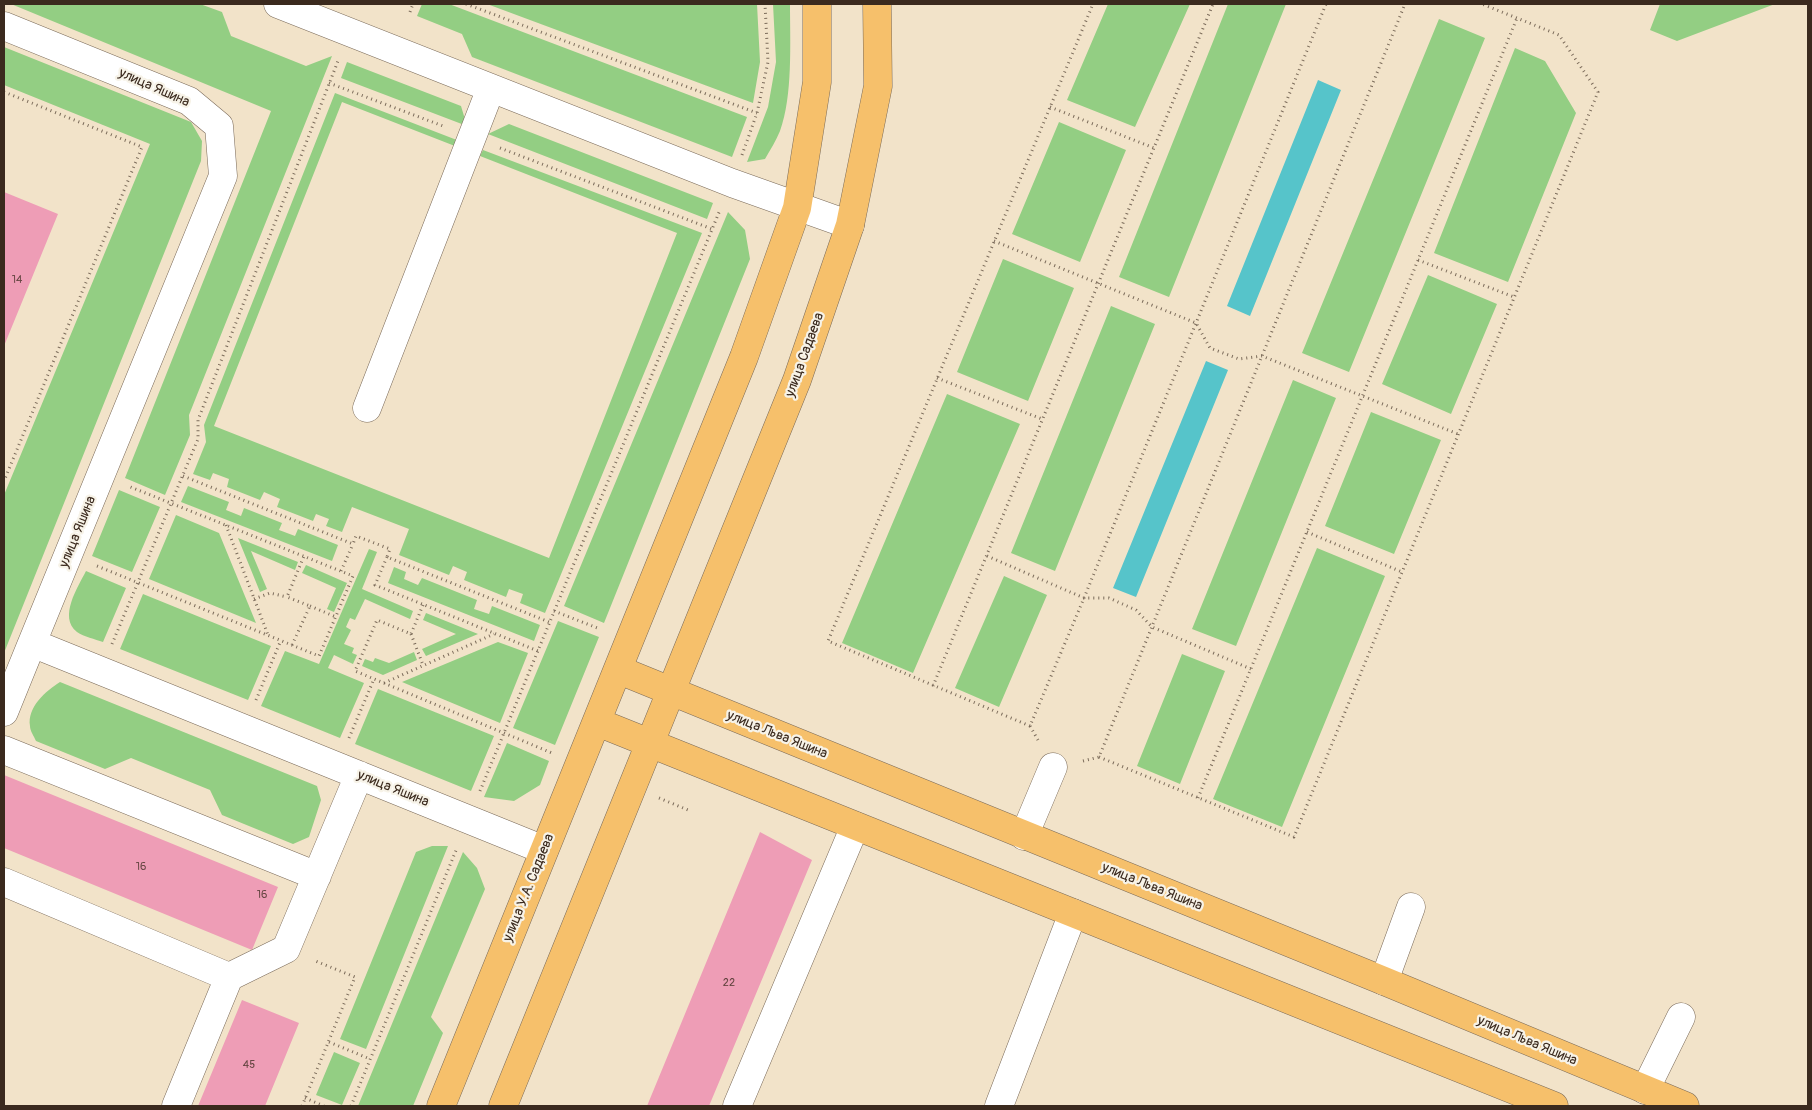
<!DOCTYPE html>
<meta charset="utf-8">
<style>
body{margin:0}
#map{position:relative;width:1812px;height:1110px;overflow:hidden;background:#f2e3c9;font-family:Pangolin,sans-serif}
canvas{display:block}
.frame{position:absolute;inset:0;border:5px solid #3b2a1e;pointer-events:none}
</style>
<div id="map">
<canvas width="1812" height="1110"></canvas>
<div class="frame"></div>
</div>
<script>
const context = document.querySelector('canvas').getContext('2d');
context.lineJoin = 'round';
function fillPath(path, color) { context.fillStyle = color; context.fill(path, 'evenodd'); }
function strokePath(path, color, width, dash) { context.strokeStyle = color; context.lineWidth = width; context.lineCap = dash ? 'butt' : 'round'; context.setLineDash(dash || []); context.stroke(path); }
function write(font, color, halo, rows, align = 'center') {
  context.font = font + ' Pangolin,sans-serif'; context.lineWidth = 4.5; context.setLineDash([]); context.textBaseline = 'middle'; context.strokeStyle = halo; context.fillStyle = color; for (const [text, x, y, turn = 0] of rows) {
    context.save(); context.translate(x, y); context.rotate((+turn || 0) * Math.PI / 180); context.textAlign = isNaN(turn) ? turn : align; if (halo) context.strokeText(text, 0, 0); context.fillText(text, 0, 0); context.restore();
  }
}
fillPath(new Path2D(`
 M11,4H200L222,12L231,36L306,66L332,56L189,415L190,435L165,495L125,478L271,111Z
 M422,4H449L747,117L732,157L472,57L462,34L417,16Z
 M487,4H757L760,62L753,103Z
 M773,4H790C790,42 793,96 780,131C776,141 770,150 765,159L747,162L768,107L776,62Z
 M1108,4H1190L1135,127L1067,100Z
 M1228,4H1286L1169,297L1119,277Z
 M1660,4H1775L1677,41L1650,30Z
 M1439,19L1485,38L1349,372L1302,353Z
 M4,47L191,122L202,141L201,161L4,653V495L150,144L4,85Z
 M1515,48L1545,61L1576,113L1508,282L1434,253Z
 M347,62L461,106L467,126L341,78Z
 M335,93L462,142L460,148L342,102L214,426L549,558L677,233L480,156L483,150L702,233L545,613L520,603L523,594L509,589L506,597L464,580L467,572L453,566L449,575L399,555L409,529L352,507L342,532L326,526L329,519L316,514L313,521L277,507L280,499L264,492L260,500L227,487L229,479L213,473L210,480L193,474L206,442L204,425Z
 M1059,122L1126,150L1080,262L1012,234Z
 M509,124L713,203L707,219L488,134Z
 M728,212L745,230L750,259L604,623L564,606Z
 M1003,259L1074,288L1028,401L957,372Z
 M1428,275L1497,304L1451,414L1382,384Z
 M1111,306L1155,324L1055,571L1011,553Z
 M1293,380L1336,398L1236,646L1192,629Z
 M947,394L1020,424L913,673L842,643Z
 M1371,412L1441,440L1394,554L1325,526Z
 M188,486L229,502L226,510L241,516L244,508L282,523L279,530L295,536L298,529L338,545L332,561L181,502Z
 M119,490L160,507L132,572L92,556Z
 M176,515L219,533L256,623L149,579Z
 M238,538L298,562L295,570L251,551L267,589L260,592Z
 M1317,548L1385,576L1282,827L1213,799Z
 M369,549L377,552L362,589L413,611L410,619L365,599L355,620L350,618L346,627L351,630L344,644L354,648L352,653L357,655L353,664L334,655L328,668L364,683L340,738L261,706L285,651L319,664Z
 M306,565L347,583L334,612L327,609L336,588L302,573Z
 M394,567L406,572L404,579L418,585L422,578L477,600L474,609L489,614L492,606L540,625L534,641L388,583Z
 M86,571L126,588L103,642C95,639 84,637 77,632C58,617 78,587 86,571Z
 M1004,576L1047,595L999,707L955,688Z
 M143,594L271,646L248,700L120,649Z
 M426,613L478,634L426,656L422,649L456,634L423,620Z
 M558,621L599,637L555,745L513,728Z
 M498,642L528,653L500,723L402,682Z
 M414,652L417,660L383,675L362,666L365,659L373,662L375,658L389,663Z
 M1182,654L1225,671L1180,784L1137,766Z
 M60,682L317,786L321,800L309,837L293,844L222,815L210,790L131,758L105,769L36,741C34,736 30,731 30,726C27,707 46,691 60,682Z
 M378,689L494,736L471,791L355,744Z
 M507,743L549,761L540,785L514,801L484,797Z
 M432,846H448L366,1049L340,1039L416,852Z
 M463,852L477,868L485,889L431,1017L443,1033L413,1106H358Z
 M334,1052L360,1063L342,1105L316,1095Z`), '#93ce83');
fillPath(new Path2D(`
 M1318,80L1341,90L1250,316L1227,306Z
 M1206,361L1228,370L1136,597L1113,588Z`), '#56c4ca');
fillPath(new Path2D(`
 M4,192L58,214L4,346Z
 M4,775L278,887L252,950L4,848Z
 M760,832L812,860L709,1106H647Z
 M242,1000L299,1023L265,1106H198Z`), '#ee9db6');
const minor = new Path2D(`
 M278,4L732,183L850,225
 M4,26L189,101L219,126L223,176L32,643L544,850
 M367,408L491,88
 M4,712L32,643
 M4,750L317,876
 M1024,836L1053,767
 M4,882L229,977L286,949L359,775
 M1384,981L1411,907
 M1645,1090L1681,1017
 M176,1106L229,977
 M737,1106L855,826
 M999,1106L1073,913`);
const major = new Path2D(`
 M619,670L1384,981L1685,1106
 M597,722L1554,1106
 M441,1106L744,357L797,208L817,82V4
 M503,1106L797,380L850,225L878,86L877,4`);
strokePath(minor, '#7b6b5a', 29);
strokePath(major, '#7b6b5a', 29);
strokePath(new Path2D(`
 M466,4L757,113
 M410,12L413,4
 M329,83L443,126
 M4,92L142,147L4,481
 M1050,107L1154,148
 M500,148L712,229
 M742,155L757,113L768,62L765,4
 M994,241L1196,323L1210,348L1239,359L1262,356L1458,434
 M1418,260L1514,297
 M937,378L1042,419
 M183,476L353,544L356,536L390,549L387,557L549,622
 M226,525L268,635
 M1307,532L1402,572
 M987,556L1084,598H1109L1136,610L1152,627L1251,669
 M387,557L375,585L538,651
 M97,566L319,656L353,576L128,486
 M341,571L353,544
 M254,599L270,593L287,597
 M423,605L411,634L377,620L355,671L552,753
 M310,606L336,617
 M554,611L600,629
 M411,634L423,665
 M112,644L198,439V420L338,61
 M292,645L310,606L287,597L304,556
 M384,683L494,634
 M933,686L1213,4
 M256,700L281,640
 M1030,726L828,641L1093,4
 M349,738L374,679
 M1038,740L1030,726L1084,598L1326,4
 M1099,757L1294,837L1598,92L1559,35L1482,4
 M1083,761L1099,757L1405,4
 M480,791L720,210
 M659,798L688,810
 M1198,798L1517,18
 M329,1042L370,1059
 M305,1098L324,1106
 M302,1106L355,977L313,960
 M351,1106L457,848`), '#7b6b5a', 3, [1, 4]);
strokePath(minor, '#fff', 28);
strokePath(major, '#f6c06b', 28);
write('11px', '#684744', null, [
 ["14",17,280],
 ["16",141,867],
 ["16",262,895],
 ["22",729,983],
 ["45",249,1065]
]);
write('14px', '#3b2a1e', '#f7f3e8', [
 ["улица Яшина",154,88,24],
 ["улица Садаева",805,355,-70],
 ["улица Яшина",78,532,-68],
 ["улица Льва Яшина",777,735,22],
 ["улица Яшина",393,789,22],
 ["улица Льва Яшина",1152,887,22],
 ["улица У.А. Садаева",529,888,-68],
 ["улица Льва Яшина",1527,1041,23]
]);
</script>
